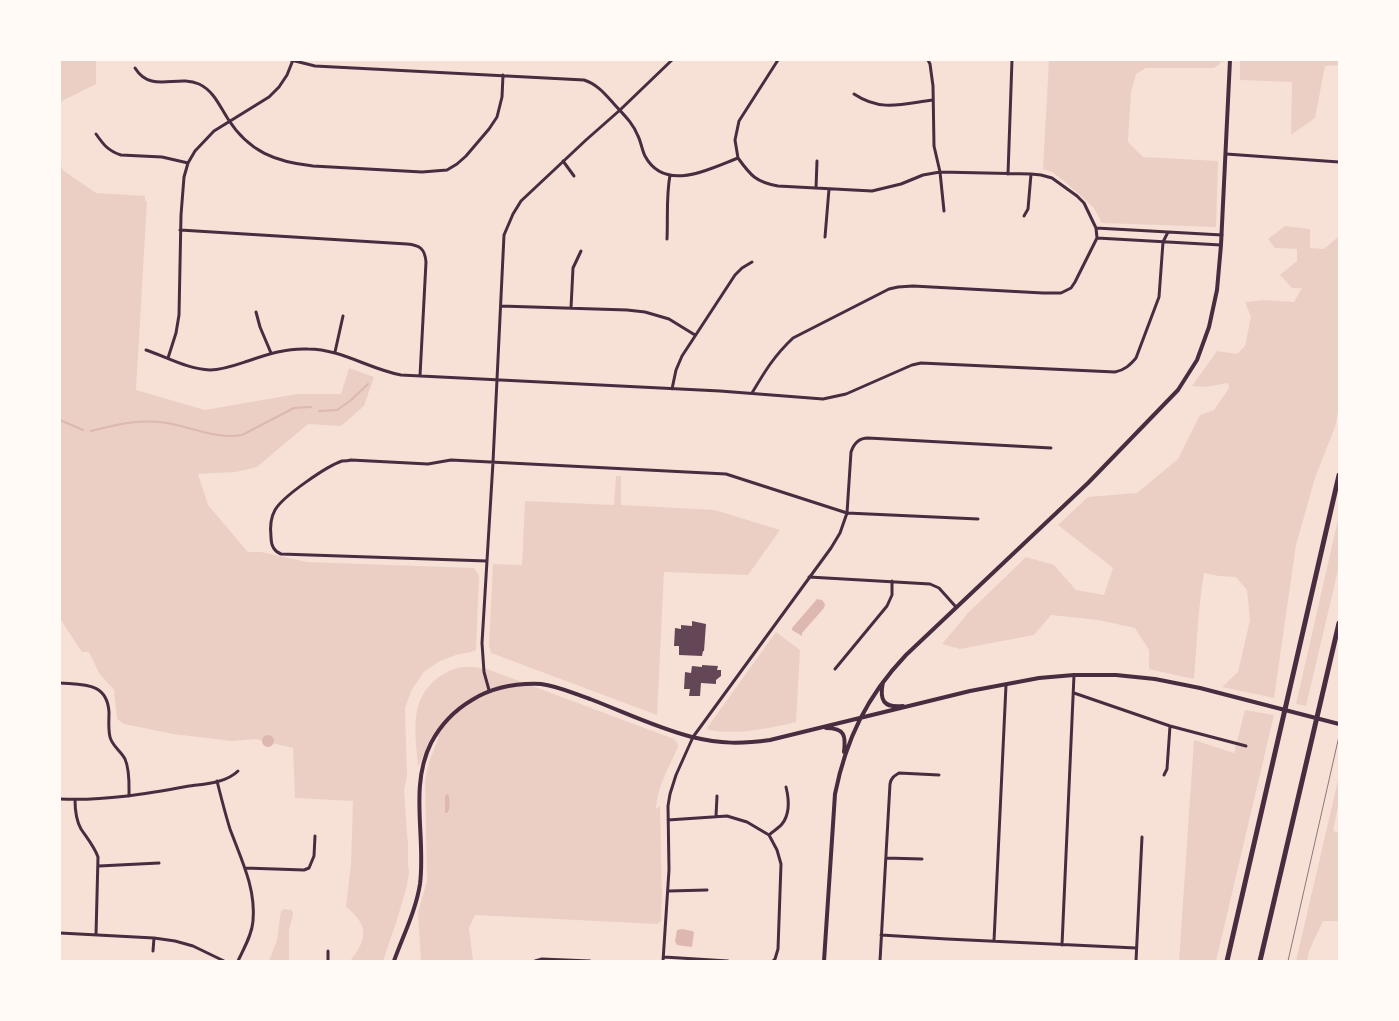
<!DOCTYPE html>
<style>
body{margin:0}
#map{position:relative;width:1399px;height:1021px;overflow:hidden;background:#f7e1d7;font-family:"Archivo Narrow",sans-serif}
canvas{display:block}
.frame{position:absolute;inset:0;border:61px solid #fffaf5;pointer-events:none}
</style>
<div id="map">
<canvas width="1399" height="1021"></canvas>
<div class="frame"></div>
</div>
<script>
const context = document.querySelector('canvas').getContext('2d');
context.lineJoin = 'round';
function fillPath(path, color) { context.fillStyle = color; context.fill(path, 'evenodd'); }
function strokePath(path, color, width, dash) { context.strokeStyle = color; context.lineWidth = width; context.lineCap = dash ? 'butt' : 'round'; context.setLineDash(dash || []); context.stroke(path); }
fillPath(new Path2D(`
 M60,60H96V84L62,101L60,103Z
 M1049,60H1224L1223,62H1220V64L1214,68H1146L1136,74L1131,92L1128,142L1143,157L1218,161L1216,227L1102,223L1093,207L1064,181L1052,172L1043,169Z
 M1240,60H1339V65L1325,66L1315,118L1291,135L1292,82L1240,80Z
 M60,165L64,171L96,193L145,196V201H147L136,390L205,410L297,394H341L349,368L374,377L364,406L341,426L308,424L257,467L236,472L198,474L208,505L248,552H261L307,562L474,568L479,576L476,650L471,652L456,655L440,661L424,672L412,689L405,708L407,776L404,791L408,845V864L409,872L407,886L396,923L383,961H350C368,939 369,925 346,907L351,863L353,801L295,798L293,748L255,739L232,741L173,734L124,724L117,719L114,690L99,673L89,652H82L60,619Z
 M1285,226L1310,229V248L1324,249L1339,236V407L1335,427L1315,478L1296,545L1274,698L1222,687L1238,672L1250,620L1247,590L1236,577L1219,576L1204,573C1198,608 1197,644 1194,679L1149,669V650L1135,628L1098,620L1051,615L1034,635L960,649L942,644L968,613L1026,557L1054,565L1076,590L1104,595L1113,568L1058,525L1088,497L1137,493L1178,459L1200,415L1214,410L1229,388L1228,383L1205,387L1192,386L1217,351L1237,354L1245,346L1251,317L1245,302L1264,300L1294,302L1302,288H1292L1280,275L1297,261V249L1275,248L1268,239Z
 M616,476H621V505L715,510L780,530L748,575L664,572L657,715L491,653L489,645L493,564L522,565L525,501L614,505Z
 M1339,515V566L1306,706L1296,704Z
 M776,632L800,650L796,722C765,729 740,735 708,730L707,728Z
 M462,667H473L487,669L674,739L677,742L678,747C669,767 657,787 656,809L660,806L662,897L661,921L657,924L475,915L469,928L473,961H421L418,912L427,881L425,780L429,762L439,737H431L418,767C417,751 414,734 416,718C418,692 437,672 462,667Z
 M1245,710L1274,715L1216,961H1179L1194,740L1234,753Z
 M1339,776V801L1333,831L1339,833V921H1323L1309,951L1307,961H1296Z
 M284,909L292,910L293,914L289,930V961H269L277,940L281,911Z`), '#ebcfc5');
fillPath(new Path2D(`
 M817,599L822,600L825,604L824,608L802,633V636L792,630V628Z
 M262 741a6 6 0 1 1 12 0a6 6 0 1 1-12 0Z
 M447,794L449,796C449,801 451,809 447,813H445V796Z
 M682,929L692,931L694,932L692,947L677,945L675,941L677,930Z`), '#dcb8b0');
strokePath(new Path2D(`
 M319,411L337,410L350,401L368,384
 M60,420L83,430
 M91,431C119,424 138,419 167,423C190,427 220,440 242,435L294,408L311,407`), '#dcb8b0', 2);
fillPath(new Path2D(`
 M692,621L706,624L704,651H703L702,656L679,655V646H674L675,628L681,629V625L692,626Z
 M702,665L718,666L717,670H721V676L716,680V684L701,683L700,696H689L690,689H684L685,672L691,673L692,666L702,667Z`), '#644757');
strokePath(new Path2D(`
 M291,60L315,66L584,80C597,84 605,94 614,104C623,114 633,123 638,136C641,142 642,150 645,156C665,193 709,169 738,158C751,176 756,182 778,186L872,191L901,184L923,175L940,172L1031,174L1041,175L1052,178L1077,196L1084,203L1096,228L1097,238L1075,282L1071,288L1061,293H1043L913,286L898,287L889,289L793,338C774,356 765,371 752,393
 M928,60L930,64L933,86L934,146L940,172L944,211
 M135,68C151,94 177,74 199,84C214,91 220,107 228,119C249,152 276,162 313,166L422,172L447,170L457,164L466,156L489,129L497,117L502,97L503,75
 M854,94C881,112 902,104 932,100
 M96,134C103,144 108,151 121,155L162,157L188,163
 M1226,154L1339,162
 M738,158L735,140L739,121L778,60
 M563,161L574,176
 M1008,174L1012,60
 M816,188L817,161
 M1024,216L1028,209L1031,174
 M1096,228L1222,235
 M180,230L407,244C420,245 425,249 426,262L420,376
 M825,237L829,189
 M1097,238L1221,245
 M667,239C668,217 666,197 670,175
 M501,306L627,310L645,312L669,319L695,335
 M571,308L573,268L581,251
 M256,312L260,327L271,353
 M146,350C167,357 187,369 210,370C223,370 236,365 248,361C268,354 287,348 308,349C341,349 369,369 401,375L720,391L823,399L846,394L912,365L921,363L1115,372C1125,370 1130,365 1136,358L1159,297L1163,242L1168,232
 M335,352L343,316
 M168,358L176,333L179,315L181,215L184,177L188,163L195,151L214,131L269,97L279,87L287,75L293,60
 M672,389L676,370L682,356L735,275L742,268L752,262
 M487,561L281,554C273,551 271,544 271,537C270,528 271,517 275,510C283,496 327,466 342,461C345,461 348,461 351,460L428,464L451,460L726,474L847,513L978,519
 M809,577L930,584L939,588L956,607
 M835,669L887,606L892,595V581
 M60,683C83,685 107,682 109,712C109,720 108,729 110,737C112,746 121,751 125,759C130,770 129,785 129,796
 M489,690L484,672L482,643L493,462L504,235L513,214L521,201L586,140L620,110L672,60
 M1074,693L1170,726L1246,746
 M1164,775L1167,769L1170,726
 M217,781C221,797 225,813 230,829C241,859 256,888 253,921C252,935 244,948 238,961
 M60,799C104,801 146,794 189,786C205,784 226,783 238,771
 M75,800C75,810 76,820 81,829C87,838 94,846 98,857L96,935
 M716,816L717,796
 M668,820L727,816L747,822L769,835
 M769,835L777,850L781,864L778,949L775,959L773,961
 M769,835C773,831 779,828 782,824C790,814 789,799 786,787
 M886,858L922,859
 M99,866L159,863
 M245,868L304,870L309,868L314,856L315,836
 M669,891L707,890
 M60,933L154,938L175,941L193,946L224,961
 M881,935L947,939L1136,948
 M994,941L1006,685
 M1062,945L1074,675
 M153,951L154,938
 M664,957L728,961
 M328,961V951
 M535,961L542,959L590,961
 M663,961L669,870L668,806L670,794L676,775L693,737L831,548L840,533L847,513L851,452C854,443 859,438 868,438L1051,448
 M880,961L890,784C891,778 894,776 899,773L939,775
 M1136,961L1142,837`), '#4a2c40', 3);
strokePath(new Path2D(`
 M883,682C879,701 884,708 903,706
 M826,728C845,728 846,736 844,752
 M394,961C403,936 416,910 420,884C426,838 409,787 431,743C440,726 455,710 472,700C493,687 516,683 541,684C558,686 575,694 590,699C624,712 657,728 692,737C721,744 741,744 770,740L970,691L1039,678L1074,675H1116L1155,679L1200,688L1339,724
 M824,961L835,794C846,739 867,696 906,655L1088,483L1178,390L1197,360L1209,327L1217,290L1221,245L1230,60`), '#4a2c40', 4);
strokePath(new Path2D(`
 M1227,961L1339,475
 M1260,961L1339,623`), '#4a2c40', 5);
strokePath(new Path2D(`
 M1288,961L1339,736`), '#8f747c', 1);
</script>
